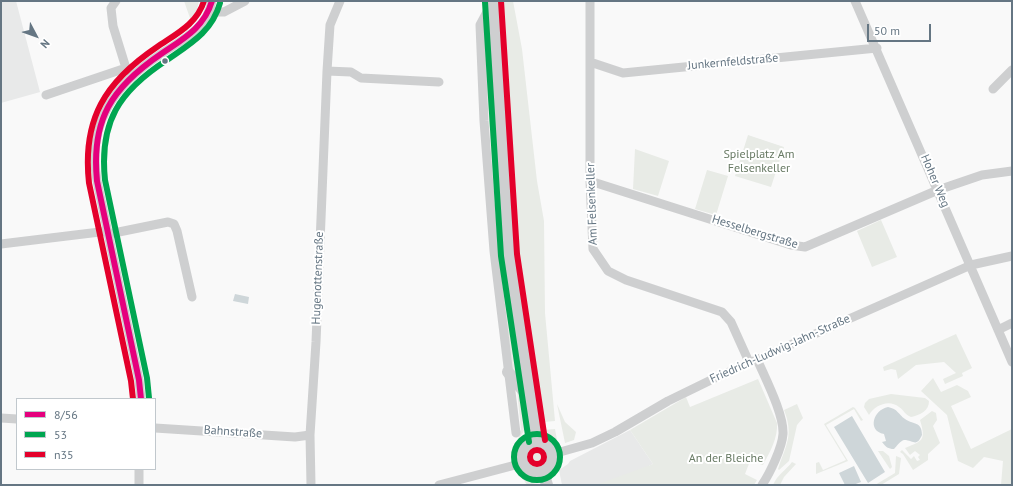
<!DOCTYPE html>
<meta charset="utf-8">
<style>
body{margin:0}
#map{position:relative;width:1013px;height:486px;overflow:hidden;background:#f9f9f9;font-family:"PT Sans",sans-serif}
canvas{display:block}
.frame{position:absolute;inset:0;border:2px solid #657683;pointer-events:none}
.legend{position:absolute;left:16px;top:398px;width:140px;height:72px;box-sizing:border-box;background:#fff;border:1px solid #c1c8cd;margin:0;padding:5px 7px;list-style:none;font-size:12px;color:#657683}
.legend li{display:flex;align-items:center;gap:8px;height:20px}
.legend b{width:20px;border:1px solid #c1c8cd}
.north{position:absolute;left:16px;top:16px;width:40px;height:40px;-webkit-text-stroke:3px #fff;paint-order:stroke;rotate:131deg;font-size:11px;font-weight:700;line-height:16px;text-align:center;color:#657683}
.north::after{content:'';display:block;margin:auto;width:14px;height:18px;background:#657683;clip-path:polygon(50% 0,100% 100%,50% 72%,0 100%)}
.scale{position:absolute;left:867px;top:24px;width:64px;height:18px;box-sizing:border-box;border:2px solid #657683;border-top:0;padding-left:5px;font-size:12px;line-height:14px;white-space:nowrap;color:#657683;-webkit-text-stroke:3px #fff;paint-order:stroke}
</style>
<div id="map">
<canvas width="1013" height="486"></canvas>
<div class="frame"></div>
<ul class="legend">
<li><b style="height:5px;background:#e5007d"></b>8/56</li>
<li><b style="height:5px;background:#00a651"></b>53</li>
<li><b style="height:5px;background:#e4002b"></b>n35</li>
</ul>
<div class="north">N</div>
<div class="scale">50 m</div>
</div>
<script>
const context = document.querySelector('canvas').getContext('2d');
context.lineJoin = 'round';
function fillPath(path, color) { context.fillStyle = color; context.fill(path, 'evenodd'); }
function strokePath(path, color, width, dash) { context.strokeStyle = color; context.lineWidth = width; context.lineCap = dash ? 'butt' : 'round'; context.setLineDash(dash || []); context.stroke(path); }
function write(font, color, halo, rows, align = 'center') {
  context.font = font + ' "PT Sans",sans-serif'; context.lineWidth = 4; context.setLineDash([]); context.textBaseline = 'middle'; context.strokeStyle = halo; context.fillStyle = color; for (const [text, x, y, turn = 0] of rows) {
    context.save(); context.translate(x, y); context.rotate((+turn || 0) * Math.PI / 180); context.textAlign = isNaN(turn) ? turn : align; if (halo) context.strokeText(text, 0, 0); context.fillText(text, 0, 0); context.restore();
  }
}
fillPath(new Path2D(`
 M1,1H16L40,92L1,103Z
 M630,430L653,464L607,485H562L559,470L568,464L570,461Z`), '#e8e9e9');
fillPath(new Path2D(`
 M184,1H199L195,18H190Z
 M501,1H513L522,49L537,181L544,221L545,313L555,421L544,422L519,276L511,184L506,47Z
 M489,21L488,30L503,256L521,380L511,366L494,194L483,31L485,22Z
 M748,135L784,147L771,187L735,176Z
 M635,149L669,161L658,196L633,189Z
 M707,170L728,176L716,215L695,209Z
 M881,220L897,257L872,267L857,231Z
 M956,334L972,368L962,373L963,376L945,384L943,379L956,373L944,362L916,365L898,379L896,370L891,369L884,371L883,367Z
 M933,378L941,392L957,385L968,391L971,397L951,406L971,449L1012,429V485H1001L1003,461L984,457L973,468L958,461L947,415L921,391Z
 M758,379L777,423C778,438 770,452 763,465L750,461L745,474L757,480L754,485H596L653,464L630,430L686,397L690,407Z
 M517,391L526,409L528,424L519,439L518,433L521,430Z
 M891,394L925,398L929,401C929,411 920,415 911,417C905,415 904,410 899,407C889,399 875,405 869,415L864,407L865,403L869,399Z
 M557,404L565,422L576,432L574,440L565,443Z
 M797,404L803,418L797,425L789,461L779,470L778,469C786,445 794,435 784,410Z
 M853,407L855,408L863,420L861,421L854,409L826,425L848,461L816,474V463L819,462L823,470L846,460L824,424Z
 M932,411L936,413L937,420L933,426L940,443L928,454V460L913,470L903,454L900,452L902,450L911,459L914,456L917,461L920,460L918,457L920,455L915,451L910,455L905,448C923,441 926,440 920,420Z
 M555,429L558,445L549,440L543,430Z
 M529 457a8 8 0 1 1 16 0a8 8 0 1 1-16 0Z
 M878,451H883L889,456L892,467L890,469Z
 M896,456L901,458L899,474L881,485H875L895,473Z
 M792,462L796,464L784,477L780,485H773C777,475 786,470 792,462Z
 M517,470L532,475L537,483L527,485Z`), '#e8ebe6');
fillPath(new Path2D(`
 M235,294L249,297L248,304L233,301Z
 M888,407C898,409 898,414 905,419C913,425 922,421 922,435C916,448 914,440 904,440C900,441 897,446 894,449C888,449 886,447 882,442L886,441L884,434C867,431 873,410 888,407Z
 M852,416L885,472L868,483L834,427Z
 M854,466L861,482L853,485H845L839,473Z`), '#ced6d9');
strokePath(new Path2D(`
 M116,1L111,8L113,26L126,68L131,72
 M590,1V181L593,249L608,271L626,280L722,312L731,322L749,362
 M855,1L1012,362
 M493,5L487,12L480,25L484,121L494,251L516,433
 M209,12H224L245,1
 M590,62L623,73L877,48
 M327,71L351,72L361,78L439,82
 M993,89L1012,70
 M46,95L126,68
 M590,181L791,245L805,247L938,190L982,175L1012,171
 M109,234L168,222L174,224L177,231L192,297
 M1,244L108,231
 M998,330L1012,323
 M757,359C765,378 784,414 783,434C782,448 770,473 762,485
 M141,399L139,380L97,181C87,123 114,85 161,54C182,40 207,29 212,1
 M1,418L17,419
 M155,428L295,437L310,435
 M553,454L592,443L615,432L668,401L713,379L971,265L1012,256
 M139,469V485
 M311,485L310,435L316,342L327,71L330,25L340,1
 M439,485L523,463`), '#cecfd0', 9);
strokePath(new Path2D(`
 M493,1L509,255L537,441
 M508,372L531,400
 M522 457a15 15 0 1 1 30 0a15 15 0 1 1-30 0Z
 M543,472L547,485`), '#cecfd0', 12);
strokePath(new Path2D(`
 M141,399L139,380L97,181C91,120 111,88 161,54C183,39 204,28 212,1`), '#e5007d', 6);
strokePath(new Path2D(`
 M485,2L501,256L529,442
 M149,398L147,378L105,180C99,122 119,91 167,60C190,44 212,32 220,3
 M514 457a23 23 0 1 1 46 0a23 23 0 1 1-46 0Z`), '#00a651', 6);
strokePath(new Path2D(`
 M501,1L517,254L545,440
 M133,399L131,381L89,183C82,119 105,82 157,47C176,34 197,24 204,1
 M530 457a7 7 0 1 1 14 0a7 7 0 1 1-14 0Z`), '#e4002b', 6);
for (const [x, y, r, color] of [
 [165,61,3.5,"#657683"]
]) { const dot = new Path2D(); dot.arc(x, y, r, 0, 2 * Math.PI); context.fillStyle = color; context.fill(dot); strokePath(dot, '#fff', 1.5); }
write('12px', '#657683', '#fff', [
 ["Junkernfeldstraße",733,62,-5],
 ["Hoher Weg",935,181,67],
 ["Am Felsenkeller",592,204,-92],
 ["Hesselbergstraße",755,232,17],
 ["Hugenottenstraße",318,278,-88],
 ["Friedrich-Ludwig-Jahn-Straße",780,349,-24],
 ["Bahnstraße",233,432,4]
]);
write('12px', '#687a64', '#fff', [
 ["Spielplatz Am",759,155],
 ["Felsenkeller",759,169],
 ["An der Bleiche",726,459]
]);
</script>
